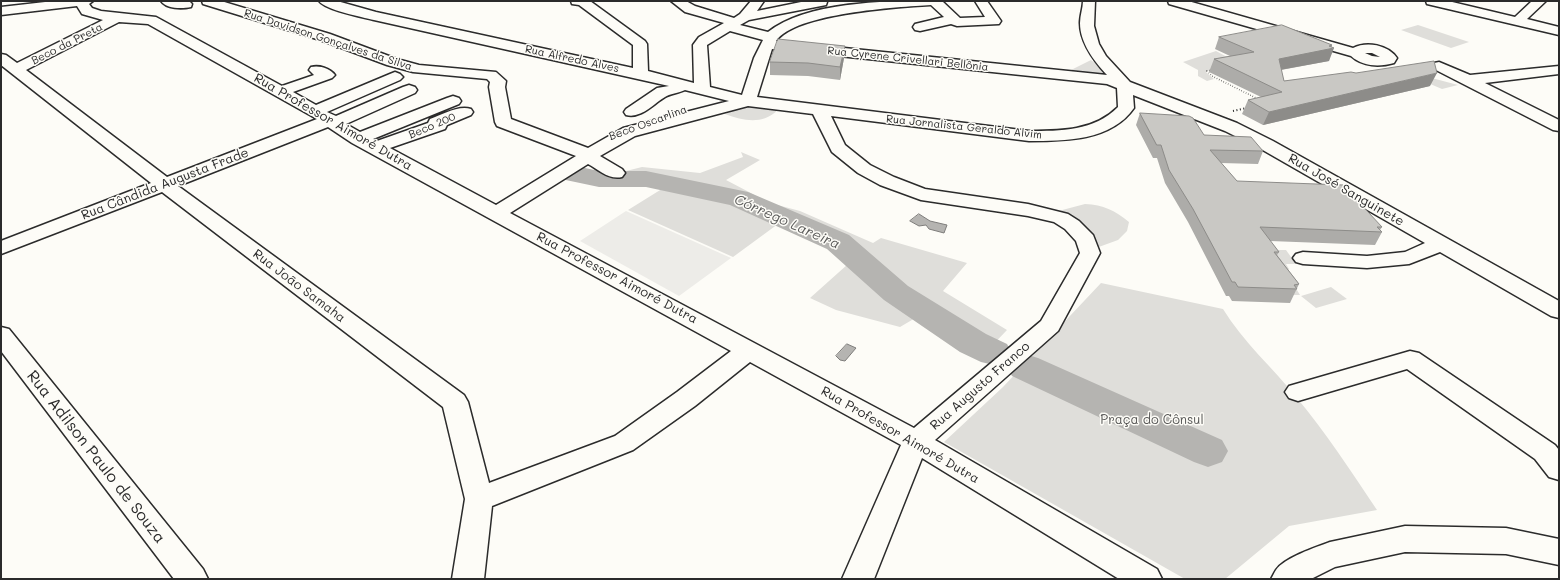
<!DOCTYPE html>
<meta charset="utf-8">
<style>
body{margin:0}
#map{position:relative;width:1560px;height:580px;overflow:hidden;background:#fdfcf7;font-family:Mali,sans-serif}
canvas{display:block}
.frame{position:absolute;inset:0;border:2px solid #2b2b2b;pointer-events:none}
</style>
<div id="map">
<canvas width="1560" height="580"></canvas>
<div class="frame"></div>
</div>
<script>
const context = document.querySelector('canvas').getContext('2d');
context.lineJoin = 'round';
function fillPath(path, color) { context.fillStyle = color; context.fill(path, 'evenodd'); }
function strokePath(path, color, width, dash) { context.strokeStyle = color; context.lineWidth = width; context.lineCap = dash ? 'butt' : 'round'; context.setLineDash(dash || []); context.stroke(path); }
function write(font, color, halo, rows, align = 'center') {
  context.font = font + ' Mali,sans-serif'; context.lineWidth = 3; context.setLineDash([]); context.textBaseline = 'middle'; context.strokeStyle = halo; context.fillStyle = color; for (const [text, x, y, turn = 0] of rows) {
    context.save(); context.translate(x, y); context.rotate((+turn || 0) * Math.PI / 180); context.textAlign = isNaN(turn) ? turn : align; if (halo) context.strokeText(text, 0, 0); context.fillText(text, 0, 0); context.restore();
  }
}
fillPath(new Path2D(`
 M626,211L731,258L679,296L580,241Z`), '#edece8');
fillPath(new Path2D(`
 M1418,25L1469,42L1451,48L1401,30Z
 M1216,51L1240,64L1207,71L1206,72L1214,79L1207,81L1198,76V70L1183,62Z
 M1091,60L1110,76L1069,71Z
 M1413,73L1458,85L1442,89L1409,75Z
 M749,105L778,110C762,125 744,121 725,114Z
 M741,152L760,160L726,180L770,203L800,211L873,243L881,238L967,263L943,291L1007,330L986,352L917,317L900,327L836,310L810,298L857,256L784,222L778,224L733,257L628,210L665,187L623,183L606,176L642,167L700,173L743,157Z
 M1085,204C1104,205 1114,210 1129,222L1127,231L1118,240L1096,248L1051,213Z
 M1261,250H1286L1296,264H1286L1289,269L1286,272L1300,295H1293Z
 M1101,283L1223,309C1243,342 1273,368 1297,398C1326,433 1351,471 1377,510L1289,526L1225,579H1185L944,442L1003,387Z
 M1331,287L1347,299L1316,308L1301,296Z`), '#dfdeda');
const water = new Path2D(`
 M919,214L930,221L947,225L944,233L929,229L926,225L919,226L910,221Z
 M847,344L856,348L845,361L840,360L836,356Z`);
fillPath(water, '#b5b4b1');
strokePath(water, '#7e7d7b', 1);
fillPath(new Path2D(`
 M571,165L599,171H646L748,192L849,235L908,286L986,334L1007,344L1012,353L1007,362L994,365L981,362L960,352L884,300L827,249L730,205L646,187H599L561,179L557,173L561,167Z
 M1025,354L1038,358L1222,440L1228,451L1222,462L1208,467L1194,462L1012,376L1007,367L1012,358Z`), '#b5b4b1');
const minor = new Path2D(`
 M54,1H93L89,4L92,8L101,11L156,17L282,86L314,75L309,70L311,67C319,65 330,68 335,75L332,78L293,92L316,105L390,74L395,72L400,74L403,77L400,80L327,112L336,116L403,87L409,85L415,87L417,90L415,93L346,124L360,132L447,98L453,96L459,98L461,101L459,104L373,139L377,141L428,123L430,119C442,115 458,105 471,109L473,112L471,115L447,125L445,129L390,148L496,205L576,156L497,126L495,122L489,87L490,82L487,79L413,72L387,65L320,40L203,4L202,1H221L330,34L397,59L419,65L496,72L506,81L505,87L511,119L588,148L623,128L729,101L685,90C679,93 669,94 665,97C653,104 641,119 626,115L624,112L626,109L657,88L669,86L374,20C362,17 325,10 319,1H337L376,12L633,68V45L579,5L572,4L571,1H590L645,41L647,44L648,71L694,83L693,45L699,37L724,23L685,12L671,1H686L695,6L734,18L740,14L751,1H764L757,11L806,1L827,2L826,5L821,6L749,20L740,25L768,32C809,0 891,1 942,1L960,18L985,17L975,1H987L1001,21L999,24L957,26L951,24L920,31L915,30L913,27L915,24L944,17L931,5C898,7 795,13 776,41L1107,75C1094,61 1080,43 1080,23C1080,15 1083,8 1083,1H1095L1094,26L1099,44L1106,56L1130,82L1237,123L1273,141L1559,301V318L1551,316L1440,252L1409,264L1367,268L1303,264L1296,262L1293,258L1296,254L1303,252L1367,256L1405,252L1425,243L1261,149L1225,131L1133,95L1134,108C1111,141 1065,141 1029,141L831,116L845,145L870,165L894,177L925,189L1028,204L1068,214L1079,221L1093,235L1100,253L1058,331L935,440L1157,569L1162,579H1119L922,458L874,579H842L901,445L750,362L695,406L633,450L492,506L484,579H452L465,499L443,407L162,192L1,254V241L151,183L1,65V54L6,55L17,63L103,20L82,14L77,6L1,15V7ZM119,22L148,24L317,119L167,177L26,70ZM730,31L763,40L754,58L742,95L710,87L707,45ZM772,49L1107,84L1117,88L1118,107C1094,131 1061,131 1029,131L757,97ZM748,106L813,114L832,152L858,173L880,185L921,200L1028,216L1054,222L1065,229L1076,241L1080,253L1041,321L914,428L510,213L588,164C599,170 609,180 622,177L625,173L622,169L600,156L635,136ZM328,127L352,143L731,351L677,392L615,436L489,483L468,402L464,395L178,186Z
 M161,1H189L192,4L191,7C182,9 166,9 161,1Z
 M1168,1H1188L1353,48C1367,41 1388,45 1397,58L1394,63C1380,67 1363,67 1351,56L1169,4ZM1365,53H1372L1380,57L1372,56Z
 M1426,1H1448L1515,17L1532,1H1546L1527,19L1559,27V35L1427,4Z
 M1439,62L1470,75L1559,66V74L1485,83L1559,120V131L1553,130L1434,69L1432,66L1434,63Z
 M1,327L9,329L203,569L208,579H174L1,351Z
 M1410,351L1419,353L1555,445L1559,450V480L1549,477L1535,459L1407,369L1298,401L1289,398L1285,392L1289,386Z`);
const major = new Path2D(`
 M1405,526L1506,528L1559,539V565L1506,554L1405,552L1335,567L1311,579H1271C1273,576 1274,573 1276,570C1284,558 1316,547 1330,542Z`);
strokePath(minor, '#2b2b2b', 3);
strokePath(major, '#2b2b2b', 3);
strokePath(new Path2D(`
 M1212,70L1207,71L1212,76L1258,99`), '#2b2b2b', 1.5, [0.5, 2]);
strokePath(new Path2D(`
 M1233,111L1247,108`), '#2b2b2b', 2, [1, 2.5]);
fillPath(minor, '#fdfcf7');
fillPath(major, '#fdfcf7');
fillPath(new Path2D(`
 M1219,37L1331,47L1329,61L1281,70L1284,81L1356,73L1430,86L1263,125L1242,114L1248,100L1261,97L1209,72L1214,59L1230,56L1215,49Z
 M845,46L844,58L840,80L808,76L770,75V62Z
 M1140,113L1204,135L1263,151L1258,164L1221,163L1237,181L1382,227L1380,230L1382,232L1375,245L1270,241L1279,252L1277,255L1299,284L1290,303L1232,301L1229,296H1226L1188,222L1165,183L1157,158H1153L1136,125Z`), '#adaca9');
fillPath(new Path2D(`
 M1332,45L1331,49L1334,48L1329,61L1274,71L1279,59Z
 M845,46L844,58L840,80V67Z
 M1437,73L1430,86L1263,125L1269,112Z`), '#8d8c89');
const building = new Path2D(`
 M1282,25L1332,45L1329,46L1334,48L1279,59L1284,81L1351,72L1356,73L1434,61L1437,73L1269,112L1248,100L1282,92L1214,59L1254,52L1219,37Z
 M778,39L845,46L840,67L808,63L770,62Z
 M1140,113L1189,116L1193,118L1204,135L1251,137L1263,151L1210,150L1237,181L1343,185L1382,227H1377L1382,232L1260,227L1279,252H1274L1299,284L1294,285L1297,289L1238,287L1235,282H1232L1193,209L1169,170L1161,145H1157Z`);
fillPath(building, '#c9c8c4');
strokePath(building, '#8d8c89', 1);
write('11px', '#2b2b2b', '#fdfcf7', [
 ["Rua Davidson Gonçalves da Silva",328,40,18],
 ["Beco da Preta",67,44,-27],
 ["Rua Alfredo Alves",572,59,12],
 ["Rua Cyrene Crivellari Bellônia",908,59,6],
 ["Beco Oscarlina",648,123,-20],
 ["Beco 200",432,126,-23],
 ["Rua Jornalista Geraldo Alvim",964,127,6]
]);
write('13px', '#2b2b2b', '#fdfcf7', [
 ["Rua Professor Aimoré Dutra",333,122,30],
 ["Rua Cândida Augusta Frade",165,184,-21],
 ["Rua José Sanguinete",1346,190,30],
 ["Rua Professor Aimoré Dutra",617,278,28],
 ["Rua João Samaha",299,286,37],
 ["Rua Augusto Franco",980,386,-41],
 ["Rua Professor Aimoré Dutra",900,435,30]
]);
write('13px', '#585857', '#fdfcf7', [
 ["Praça do Cônsul",1152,420]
]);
write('italic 14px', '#5b5b5a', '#fdfcf7', [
 ["Córrego Lareira",787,222,24]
]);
write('16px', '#2b2b2b', '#fdfcf7', [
 ["Rua Adilson Paulo de Souza",96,457,52]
]);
</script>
